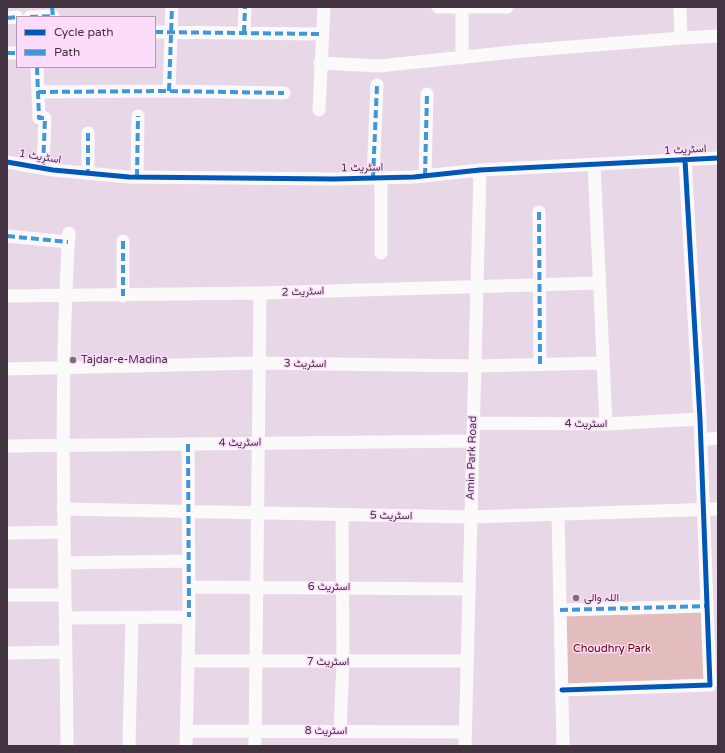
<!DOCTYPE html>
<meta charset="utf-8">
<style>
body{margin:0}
#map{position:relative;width:725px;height:753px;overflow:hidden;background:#e8d7e7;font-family:"Varela Round",sans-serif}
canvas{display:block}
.frame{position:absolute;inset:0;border:8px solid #413440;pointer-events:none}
.legend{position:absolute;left:16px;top:16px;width:140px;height:52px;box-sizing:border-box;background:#fddcfb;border:1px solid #b299b0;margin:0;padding:5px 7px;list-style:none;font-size:12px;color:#413440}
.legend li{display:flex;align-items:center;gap:8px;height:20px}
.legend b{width:20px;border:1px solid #b299b0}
</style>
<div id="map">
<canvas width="725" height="753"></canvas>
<div class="frame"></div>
<ul class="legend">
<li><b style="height:5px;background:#0057b8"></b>Cycle path</li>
<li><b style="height:5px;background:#3f97da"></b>Path</li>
</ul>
</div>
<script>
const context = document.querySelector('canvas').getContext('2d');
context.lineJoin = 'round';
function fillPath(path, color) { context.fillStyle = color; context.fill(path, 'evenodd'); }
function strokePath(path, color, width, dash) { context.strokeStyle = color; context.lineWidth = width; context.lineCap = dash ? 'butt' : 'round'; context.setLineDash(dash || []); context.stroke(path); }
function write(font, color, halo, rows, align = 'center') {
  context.font = font + ' "Varela Round",Vazirmatn,sans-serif'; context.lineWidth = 3; context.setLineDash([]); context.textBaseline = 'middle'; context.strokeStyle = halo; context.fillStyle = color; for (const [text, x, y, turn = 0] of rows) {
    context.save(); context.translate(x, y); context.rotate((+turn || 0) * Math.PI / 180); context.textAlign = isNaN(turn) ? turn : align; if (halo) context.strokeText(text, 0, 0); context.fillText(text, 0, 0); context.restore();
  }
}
fillPath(new Path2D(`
 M707,606L710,685L562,690L560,610Z`), '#e3bcbe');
strokePath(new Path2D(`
 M438,7H507
 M462,7V58
 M680,7L681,38L718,36
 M30,17L53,16
 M7,18L17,17
 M155,32L321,34
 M244,33L245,7
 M7,53H17
 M320,63L379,66L522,51L681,38
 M37,67L39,118H45L43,168
 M169,91L172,7
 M38,92L169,91L284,93
 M319,110L324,7
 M88,133V173
 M7,162L53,170L129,177L334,179L414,177L480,170L718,158
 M594,164L606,424
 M425,176L427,94
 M137,177L138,116
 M373,178L377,85
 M539,212L540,364
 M7,236L68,242
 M123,241V296
 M381,253V178
 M7,296L260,293L599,283
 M7,369L259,363L475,366L603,363
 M473,423L606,424L700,419
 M701,440L718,438
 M188,444L189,617
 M7,446L473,441
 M63,509L471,517L718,509
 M558,514L563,746
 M7,533L63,532
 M64,563L189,561
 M189,587L469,589
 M7,595H65
 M560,610L707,606
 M66,618L189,617L186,746
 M7,653L66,652
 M189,661H467
 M562,690L710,685L700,419L685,160
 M187,731L465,732
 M340,731L343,661L342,515
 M67,746C66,575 58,404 69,233
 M129,746L132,618
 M255,746L260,293
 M465,746L480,170`), '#fcf9fb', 13);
strokePath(new Path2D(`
 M52,7L53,17
 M30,17L53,16
 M7,18L17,17
 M155,32L321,34
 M244,33L245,7
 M7,53H17
 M37,67L39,118H45L43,168
 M169,91L172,7
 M38,92L169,91L284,93
 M88,133V173
 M425,176L427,94
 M137,177L138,116
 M373,178L377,85
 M539,212L540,364
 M7,236L68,242
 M123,241V296
 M188,444L189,617
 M560,610L707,606`), '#3f97da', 4, [8, 4]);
strokePath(new Path2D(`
 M7,162L53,170L129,177L334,179L414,177L480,170L718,158
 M562,690L710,685L700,419L685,160`), '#0057b8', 5);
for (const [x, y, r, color] of [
 [73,360,4,"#7b6d7a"],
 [576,598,4,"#7b6d7a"]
]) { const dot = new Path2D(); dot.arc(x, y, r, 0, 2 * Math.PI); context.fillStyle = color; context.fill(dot); strokePath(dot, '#fddcfb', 1.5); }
write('11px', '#413440', '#fddcfb', [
 ["اسٹریٹ 1",685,150,-3],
 ["اسٹریٹ 1",40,157,9],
 ["اسٹریٹ 1",362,168,-1],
 ["اسٹریٹ 2",303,292,-2],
 ["اسٹریٹ 3",305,364,1],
 ["اسٹریٹ 4",586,424],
 ["اسٹریٹ 4",240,443,-1],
 ["Amin Park Road",472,458,-88],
 ["اسٹریٹ 5",391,516,1],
 ["اسٹریٹ 6",329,587],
 ["اسٹریٹ 7",328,662],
 ["اسٹریٹ 8",326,731]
]);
write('11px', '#413440', '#fddcfb', [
 ["Tajdar-e-Madina",81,360],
 ["اللہ والی",584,598]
], 'left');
write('11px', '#640001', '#fddcfb', [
 ["Choudhry Park",612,649]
]);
</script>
